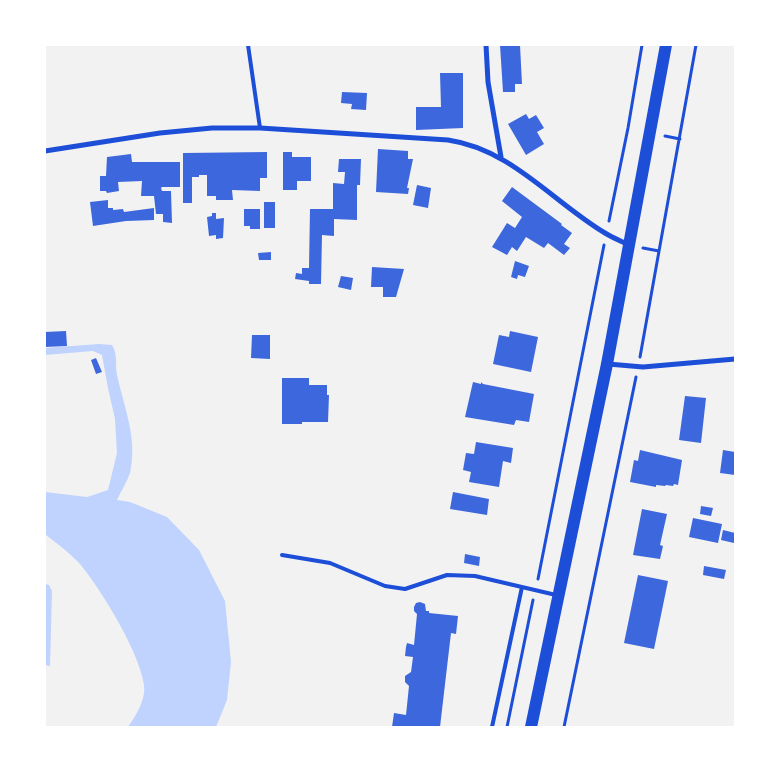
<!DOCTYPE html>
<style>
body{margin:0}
#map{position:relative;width:780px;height:772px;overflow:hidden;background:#f2f2f2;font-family:"Noto Sans",sans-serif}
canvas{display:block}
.frame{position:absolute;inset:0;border:46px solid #fff;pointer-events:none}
</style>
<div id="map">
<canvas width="780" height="772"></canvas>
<div class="frame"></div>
</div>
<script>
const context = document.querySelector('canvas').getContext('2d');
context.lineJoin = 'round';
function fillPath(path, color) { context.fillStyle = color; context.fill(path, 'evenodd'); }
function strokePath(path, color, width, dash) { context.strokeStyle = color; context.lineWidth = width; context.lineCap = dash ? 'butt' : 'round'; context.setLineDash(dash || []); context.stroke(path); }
fillPath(new Path2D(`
 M99,344L112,345C118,354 115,365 117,375C124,407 138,439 130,473C127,482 121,491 117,500L130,502L167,517L199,550L225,601L231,662L227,700L216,727H128C136,716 146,699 144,685C139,651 102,591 80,564C70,553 56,543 45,534V492L87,497L108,490L117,453L115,419L108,388L102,355L93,351L45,355V348Z
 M45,584L49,585L52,591L50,666L45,665Z`), '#bfd3fe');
fillPath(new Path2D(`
 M500,45H520L522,84H515V92H503Z
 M440,73H463V128L416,130V107H441Z
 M342,92L367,93L366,110L351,109L352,104L341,103Z
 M526,114L529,119L536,115L544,128L537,132L544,144L526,155L508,124Z
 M378,149L408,151V159H413L407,188H409L408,194L376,192Z
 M267,152V178H260V191L232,190L233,200H216V196H207V175H199V177H192V203H183V153Z
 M283,152H292V157H311V181H297V190H283Z
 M131,154L132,162H180V187H162L161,188L162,191H171L172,223L163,222V214H156L154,196H141L142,181L118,182L119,191L107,193L106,191H100V176H106L107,157Z
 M339,159H361L360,185H357V220L334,219V236L322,235L321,284H309V281L295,279L296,273L302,274V268H309L310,209H333V183L344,184L345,172H338Z
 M417,185L431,188L428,208L413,205Z
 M512,187L562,224L561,225L572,233L564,244L570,248L564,255L548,243L544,248L526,237L517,251L512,247L507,255L492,247L507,223L515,228L522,217L502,201Z
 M108,200V208H113V210L123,209L124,212L154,208V220L126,221L93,226L90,202Z
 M264,202H275V228H264Z
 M244,209H260V229H250V226H244Z
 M212,213H216V219L224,218L223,238L216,239V235L209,236L207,217L212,216Z
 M271,252V260H259L258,253Z
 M515,261L529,266L525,277L518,275L517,279L511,277Z
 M372,267L404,269L396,297H383V287H371Z
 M341,276L353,278L351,290L338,287Z
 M66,331L67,346L45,347V332Z
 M510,331L538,337L531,372L493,364L499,335L509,337Z
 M252,335H270V359L251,358Z
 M96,358L102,372L96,374L91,360Z
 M282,378H309V385H327V395H329L328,422H302V424H282Z
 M473,382L481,384V382L483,384L534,394L529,422L516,420L514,425L465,417Z
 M685,396L706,398L701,443L679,440Z
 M476,442L513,448L511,463L503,461L499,487L469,482L471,472L463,470L466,453L474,454Z
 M640,450L682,460L678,485L674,484L673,486L666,485L665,486L656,485V487L630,482L634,460L638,461Z
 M723,450L735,452V475L720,473Z
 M453,492L489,499L487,515L450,509Z
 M701,506L713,508L711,516L700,514Z
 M642,509L667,514L660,545L663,546L660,559L633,555Z
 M693,518L722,524L718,543L689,537Z
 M723,530L735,533L734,543L721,540Z
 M465,554L480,557L479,566L464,563Z
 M704,566L726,570L724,579L703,575Z
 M638,575L668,581L654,649L624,643Z
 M420,602L425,604L426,611H429V613L458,616L456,634L451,633L440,727H392L394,713L406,715L409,686L405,682V676L411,672L413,657L405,656L406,647L407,643L414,645L417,614L414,611V607L416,603Z`), '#3d67dc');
strokePath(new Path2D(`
 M665,136L680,139
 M609,221L628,128L642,45
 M643,248L659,251
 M640,357L696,45
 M538,579L604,245
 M507,727L533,600
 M564,727L636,377`), '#1d4ed8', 3);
strokePath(new Path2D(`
 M248,45L260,128
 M282,555L330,563L385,586L405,589L447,575L475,576L556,595
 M492,727L522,587`), '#1d4ed8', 4);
strokePath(new Path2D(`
 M486,45L488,82L501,157
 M45,151L160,133L212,128H260L448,140C511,149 553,202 605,233C613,238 621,241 629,245
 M608,364L643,367L735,359`), '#1d4ed8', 5);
strokePath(new Path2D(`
 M531,727L607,364L666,45`), '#1d4ed8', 12);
</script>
